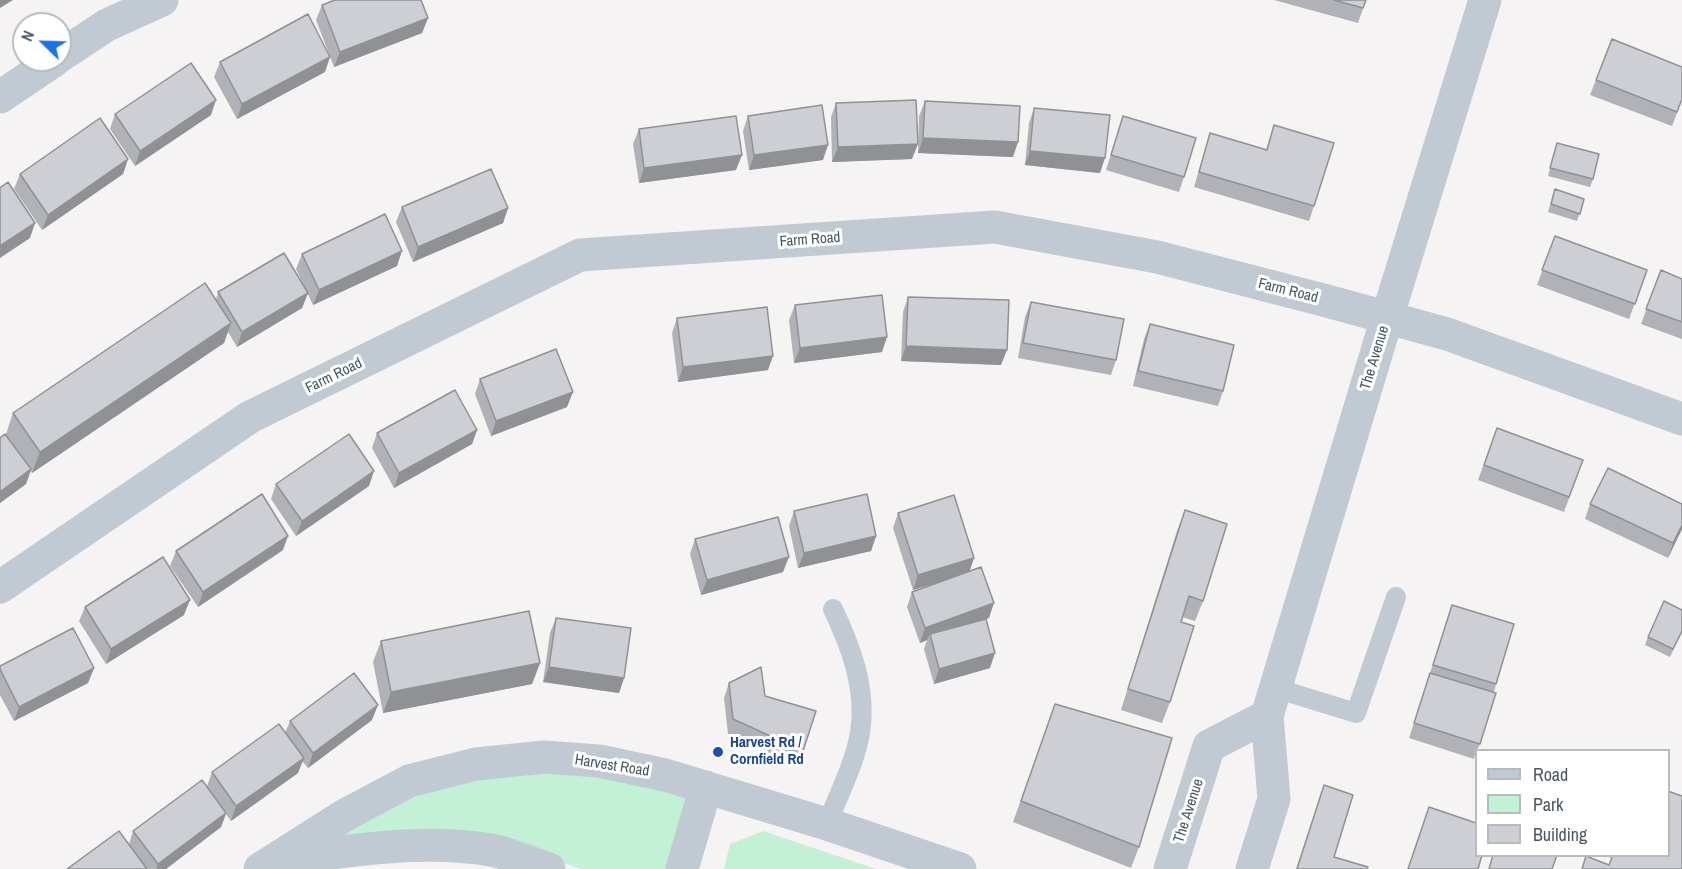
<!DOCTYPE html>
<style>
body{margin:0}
#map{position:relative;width:1682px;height:869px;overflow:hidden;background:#f5f3f3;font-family:"Archivo Narrow",sans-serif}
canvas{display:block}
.legend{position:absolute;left:1475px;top:749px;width:195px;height:108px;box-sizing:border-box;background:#fff;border:2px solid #b7bbc0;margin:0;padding:8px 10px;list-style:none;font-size:18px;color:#4a5661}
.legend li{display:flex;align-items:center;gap:12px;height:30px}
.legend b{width:30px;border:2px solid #b7bbc0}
.north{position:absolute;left:12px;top:12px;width:60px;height:60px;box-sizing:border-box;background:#fff;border:2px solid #b7bbc0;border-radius:50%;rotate:293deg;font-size:16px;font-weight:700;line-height:24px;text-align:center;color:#4a5661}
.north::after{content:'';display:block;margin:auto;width:21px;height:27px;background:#1a73e8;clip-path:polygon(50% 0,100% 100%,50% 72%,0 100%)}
</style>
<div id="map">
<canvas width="1682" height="869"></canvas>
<ul class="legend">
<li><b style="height:8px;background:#c1cad2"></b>Road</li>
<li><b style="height:16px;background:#c3f1d5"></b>Park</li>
<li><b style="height:16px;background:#cdcfd5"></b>Building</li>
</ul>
<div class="north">N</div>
</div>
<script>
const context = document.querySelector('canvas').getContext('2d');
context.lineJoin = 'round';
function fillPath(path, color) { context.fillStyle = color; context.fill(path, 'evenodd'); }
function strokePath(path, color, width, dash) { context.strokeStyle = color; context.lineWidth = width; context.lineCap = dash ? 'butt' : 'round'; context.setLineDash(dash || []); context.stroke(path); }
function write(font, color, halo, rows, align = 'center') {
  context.font = font + ' "Archivo Narrow",sans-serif'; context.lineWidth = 6; context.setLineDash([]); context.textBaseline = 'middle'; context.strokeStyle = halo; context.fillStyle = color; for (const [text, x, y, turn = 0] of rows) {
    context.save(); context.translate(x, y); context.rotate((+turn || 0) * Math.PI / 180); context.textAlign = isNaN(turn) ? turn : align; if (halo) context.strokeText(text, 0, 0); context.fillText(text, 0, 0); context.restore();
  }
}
fillPath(new Path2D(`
 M547,764L691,795L668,869H581L500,842L332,838L408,790Z
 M763,831L876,869H724L730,844Z`), '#c3f1d5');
strokePath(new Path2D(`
 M1275,688L1356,713L1396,597
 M827,824C838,796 855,763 860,733C867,689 851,647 833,609`), '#c1cad2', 20);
strokePath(new Path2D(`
 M60,56L107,25L162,0
 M0,97L55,60
 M0,587L250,417L580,255L995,227L1157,257L1327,301L1447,334L1682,419
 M1170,869L1209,746L1267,716
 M1252,869L1274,799L1267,716L1387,318L1485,0`), '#c1cad2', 33);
strokePath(new Path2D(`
 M283,859C352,851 422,838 491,850C511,854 530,863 549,869
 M260,869L345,815L409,781L476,764L544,757L599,761L665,775L827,824L960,869
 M682,869L706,787`), '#c1cad2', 33);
fillPath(new Path2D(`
 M1274,0H1366L1358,23Z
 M322,5L428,18L422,33L334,67L316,20Z
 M1612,39L1682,100L1672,126L1590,95Z
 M220,62L325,72L237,119L214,77Z
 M925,101L1013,157L918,153L919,116Z
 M836,103L912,159L832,162L831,117Z
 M1034,108L1100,173L1025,165L1029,123Z
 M115,114L211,115L135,166L110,129Z
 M748,116L823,160L749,170L743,131Z
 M1123,116L1184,177L1179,192L1106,170Z
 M1274,125L1314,206L1309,221L1194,187L1210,133L1266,150Z
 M639,129L736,170L639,183L633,144Z
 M1557,143L1593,179L1590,187L1548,176Z
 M128,159L123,174L42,230L14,189L20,174Z
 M1555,189L1584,199L1577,221L1548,212Z
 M402,207L508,208L503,223L413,262L396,222Z
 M1555,236L1647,270L1629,319L1537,285Z
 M302,254L397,266L313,305L296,269Z
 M1661,270L1682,279V339L1641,324Z
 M218,292L308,293L302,308L237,347L228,332L224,343L32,473L31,471L26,484L0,503V438L6,434L13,413L216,299Z
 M908,297L1001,365L901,361L903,312Z
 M1031,302L1116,360L1111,375L1018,358L1025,317Z
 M795,305L882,352L794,363L789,320Z
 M677,318L768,370L678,382L672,333Z
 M1150,324L1223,391L1218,406L1133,386L1144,339Z
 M480,379L567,407L491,436L475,394Z
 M1497,428L1583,460L1564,512L1478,480Z
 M477,430L472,444L394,488L372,448L377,433Z
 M276,484L369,486L296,536L271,499Z
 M1590,504L1682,529L1668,558L1585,519Z
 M1185,510L1203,601L1195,621L1182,617L1170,702L1162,723L1121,710L1177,531Z
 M794,511L876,536L871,551L798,568L789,526Z
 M898,513L974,558L969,572L989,618L986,619L990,668L934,684L924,649L927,640L920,643L907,607L912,592L948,579L913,590L893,528Z
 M695,539L783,572L701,595L690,554Z
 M283,550L198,607L170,566L176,551Z
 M1452,605L1496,684L1480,744L1477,750H1476L1474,759L1409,738Z
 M85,607L184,615L106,664L79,621Z
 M556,618L624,678L619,693L543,682L550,633Z
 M1682,632L1670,657L1645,645L1648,637Z
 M381,641L540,663L532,684L383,713L373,662Z
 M0,666L94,668L88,683L14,721L0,695Z
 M729,683L765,696L803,751L798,766L728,734L724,698Z
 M1055,704L1139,847L1131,868L1013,822Z
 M372,720L308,768L302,761L298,773L231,821L226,814L221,827L166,869H67L129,844L133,831L207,786L212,772L285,733L290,721Z
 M1324,785L1334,857L1367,869H1296Z
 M1604,855H1668L1609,865L1612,858Z`), '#b0b2b7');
fillPath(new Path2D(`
 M0,0H13L0,8Z
 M428,18L422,33L334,67L340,52Z
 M330,57L325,72L237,119L242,104Z
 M216,100L211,115L135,166L140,151Z
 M923,138L1018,142L1013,157L918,153Z
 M918,144L912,159L832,162L838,147Z
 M828,145L823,160L749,170L754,155Z
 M1030,151L1105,158L1100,173L1025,165Z
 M742,155L736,170L639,183L644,168Z
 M128,159L123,174L42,230L48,215Z
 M508,208L503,223L413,262L418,247Z
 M35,223L30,238L0,258V246Z
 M402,251L397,266L313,305L319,290Z
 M308,293L302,308L237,347L242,332Z
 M231,323L224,343L32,473L40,452Z
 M887,337L882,352L794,363L800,348Z
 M906,346L1007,350L1001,365L901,361Z
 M773,356L768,370L678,382L683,367Z
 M573,392L567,407L491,436L496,421Z
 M477,430L472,444L394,488L399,473Z
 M31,469L26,484L0,503V492Z
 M374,471L369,486L296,536L302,521Z
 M1682,525V529L1668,558L1673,543Z
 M288,536L283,550L198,607L203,592Z
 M876,536L871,551L798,568L804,553Z
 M789,557L783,572L701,595L707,580Z
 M974,558L969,573L913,590L918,575Z
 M190,600L184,615L106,664L111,649Z
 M994,603L989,618L931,639L930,634L927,640L920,643L925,628Z
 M995,653L990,668L934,684L939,669Z
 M540,663L532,684L383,713L391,692Z
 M549,667L624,678L619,693L543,682Z
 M94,668L88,683L14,721L19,707Z
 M378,705L372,720L308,768L313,753Z
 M304,758L298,773L231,821L236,806Z
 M226,813L221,827L166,869H156L158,864Z`), '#909195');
const building = new Path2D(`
 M335,0H421L428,18L340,52L322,5Z
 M1334,0H1366L1363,8Z
 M308,14L330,57L242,104L220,62Z
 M1612,39L1682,67V99L1677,112L1596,80Z
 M191,63L216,100L140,151L115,114Z
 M916,100L918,144L838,147L836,103Z
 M925,101L1020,106L1018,142L923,138Z
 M822,105L828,145L754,155L748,116Z
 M1034,108L1110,115L1105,158L1030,151Z
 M736,116L742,155L644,168L639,129Z
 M1123,116L1196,138L1184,177L1111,155Z
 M100,118L128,159L48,215L20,174Z
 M1274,125L1334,143L1314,206L1199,172L1210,133L1267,150Z
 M1557,143L1599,154L1593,179L1550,168Z
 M491,169L508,208L418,247L402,207Z
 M8,182L35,223L0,246V188Z
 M1555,189L1584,199L1580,214L1551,204Z
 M385,214L402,251L319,290L302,254Z
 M1555,236L1647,270L1635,304L1542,270Z
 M284,253L308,293L242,332L218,292Z
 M1661,270L1682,279V322L1646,309Z
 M205,283L231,323L40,452L13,413Z
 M882,295L887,337L800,348L795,305Z
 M908,297L1009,300L1007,350L906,346Z
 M1031,302L1124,319L1116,360L1023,343Z
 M767,307L773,356L683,367L677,318Z
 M1150,324L1234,345L1223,391L1138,371Z
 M556,349L573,392L496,421L480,379Z
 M455,390L477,430L399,473L377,433Z
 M1497,428L1583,460L1569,497L1484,465Z
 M5,434L31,469L0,492V438Z
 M349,434L374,471L302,521L276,484Z
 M1608,468L1682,504V525L1673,543L1590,504Z
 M262,494L288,536L203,592L176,551Z
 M867,494L876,536L804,553L794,511Z
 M954,495L974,558L918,575L898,513Z
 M1185,510L1227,524L1203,601L1189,596L1181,622L1194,626L1170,702L1128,689Z
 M778,517L789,557L707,580L695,539Z
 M163,557L190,600L111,649L85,607Z
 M981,567L994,603L925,628L912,592Z
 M1664,601L1682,610V631L1673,649L1648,637Z
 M1452,605L1514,624L1496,684L1433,665Z
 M529,611L540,663L391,692L381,641Z
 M556,618L631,628L624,678L549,667Z
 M986,619L995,653L939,669L930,634Z
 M73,628L94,668L19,707L0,669V666Z
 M761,667L765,696L816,711L803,751L733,719L729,683Z
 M354,673L378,705L313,753L290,721Z
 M1430,673L1496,693L1480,744L1414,723Z
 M1055,704L1172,738L1139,847L1021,801Z
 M279,724L304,758L236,806L212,772Z
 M202,780L226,813L158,864L133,831Z
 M1324,785L1353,795L1334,857L1368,867L1367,869H1297Z
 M1668,791L1682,796V869H1582L1586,856L1609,865L1613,855H1668Z
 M1429,807L1476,823V855H1482L1478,869H1408Z
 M119,831L147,869H67Z
 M1493,855H1557L1552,869H1489Z`);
fillPath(building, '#cdcfd5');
strokePath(building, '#909195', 1.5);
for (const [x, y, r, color] of [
 [718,752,6,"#1a4fb4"]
]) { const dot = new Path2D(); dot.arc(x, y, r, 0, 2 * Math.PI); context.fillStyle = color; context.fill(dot); strokePath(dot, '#fff', 2); }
write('15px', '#4a5661', '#fff', [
 ["Farm Road",810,240,-4],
 ["Farm Road",1288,291,14],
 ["The Avenue",1375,358,-73],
 ["Farm Road",334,376,-26],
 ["Harvest Road",612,766,9],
 ["The Avenue",1189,811,-72]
]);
write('bold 15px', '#164399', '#fff', [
 ["Harvest Rd /",730,743],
 ["Cornfield Rd",730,760]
], 'left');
</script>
